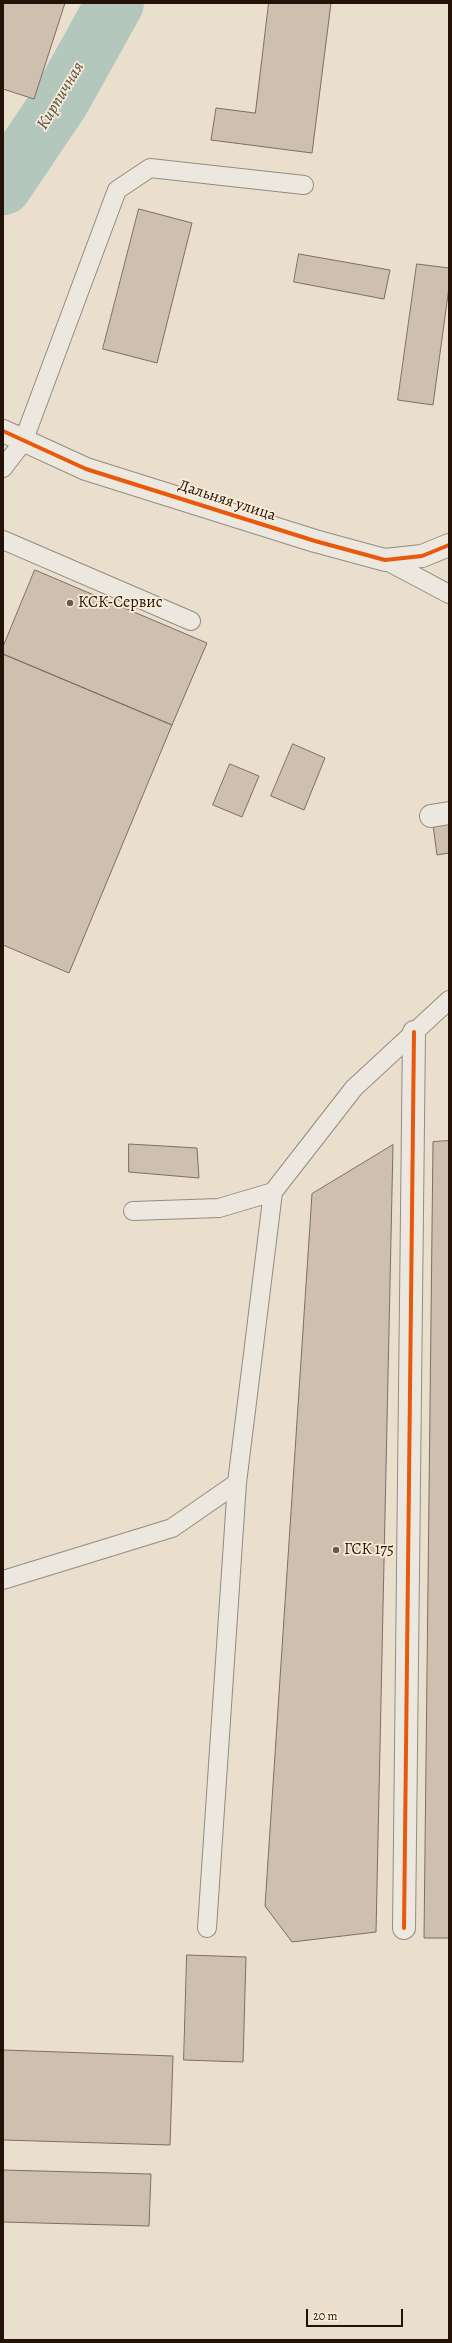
<!DOCTYPE html>
<meta charset="utf-8">
<style>
body{margin:0}
#map{position:relative;width:452px;height:2343px;overflow:hidden;background:#eadfcd;font-family:Alegreya,serif}
canvas{display:block}
.frame{position:absolute;inset:0;border:4px solid #241209;pointer-events:none}
.scale{position:absolute;left:306px;top:2309px;width:97px;height:18px;box-sizing:border-box;border:2px solid #241209;border-top:0;padding-left:5px;font-size:12px;line-height:14px;white-space:nowrap;color:#241209;-webkit-text-stroke:3px #faecd6;paint-order:stroke}
</style>
<div id="map">
<canvas width="452" height="2343"></canvas>
<div class="frame"></div>
<div class="scale">20 m</div>
</div>
<script>
const context = document.querySelector('canvas').getContext('2d');
context.lineJoin = 'round';
function strokePath(path, color, width, dash) { context.strokeStyle = color; context.lineWidth = width; context.lineCap = dash ? 'butt' : 'round'; context.setLineDash(dash || []); context.stroke(path); }
function fillPath(path, color) { context.fillStyle = color; context.fill(path, 'evenodd'); }
function write(font, color, halo, rows, align = 'center') {
  context.font = font + ' Alegreya,serif'; context.lineWidth = 3.5; context.setLineDash([]); context.textBaseline = 'middle'; context.strokeStyle = halo; context.fillStyle = color; for (const [text, x, y, turn = 0] of rows) {
    context.save(); context.translate(x, y); context.rotate((+turn || 0) * Math.PI / 180); context.textAlign = isNaN(turn) ? turn : align; if (halo) context.strokeText(text, 0, 0); context.fillText(text, 0, 0); context.restore();
  }
}
strokePath(new Path2D(`
 M3,186L61,100L115,3`), '#b4c7bc', 58);
const building = new Path2D(`
 M3,3H65L34,99L3,89Z
 M269,3H331L312,153L211,140L216,108L255,113Z
 M139,209L192,223L157,363L103,349Z
 M299,254L390,270L384,299L294,282Z
 M417,264L449,268V287L433,405L398,400Z
 M35,570L207,643L172,725L3,654V647Z
 M3,654L172,725L69,973L3,945Z
 M293,744L325,758L304,810L271,796Z
 M230,764L259,776L242,817L213,805Z
 M449,823V853L437,855L433,825Z
 M449,1141V1938H424L433,1142Z
 M129,1144L197,1148L199,1178L129,1172Z
 M393,1145L376,1932L292,1942L265,1906L312,1194Z
 M187,1955L246,1957L243,2062L184,2060Z
 M3,2050L173,2056L170,2145L3,2140Z
 M3,2170L151,2174L149,2226L3,2222Z`);
fillPath(building, '#cebfaf');
strokePath(building, '#787066', 1);
const service = new Path2D(`
 M3,468L23,442L117,190L150,168L304,185
 M3,540L191,621
 M385,560L449,594
 M133,1211L219,1208L273,1192
 M3,1580L172,1528L237,1483
 M207,1928L237,1483L273,1192L354,1088L449,1000`);
const minor = new Path2D(`
 M431,816L449,813
 M404,1928L414,1032`);
const tertiary = new Path2D(`
 M3,431L86,469L315,541L385,560L422,556L449,545`);
strokePath(service, '#948b81', 20);
strokePath(minor, '#948b81', 24);
strokePath(tertiary, '#948b81', 24);
strokePath(service, '#ede8df', 18);
strokePath(minor, '#ede8df', 22);
strokePath(tertiary, '#ede8df', 22);
strokePath(new Path2D(`
 M3,431L86,469L315,541L385,560L422,556L449,545
 M404,1928L414,1032`), '#e8590c', 4);
for (const [x, y, r, color] of [
 [70,603,4,"#695a4e"],
 [336,1550,4,"#695a4e"]
]) { const dot = new Path2D(); dot.arc(x, y, r, 0, 2 * Math.PI); context.fillStyle = color; context.fill(dot); strokePath(dot, '#faecd6', 1.5); }
write('16px', '#241209', '#faecd6', [
 ["Дальняя улица",227,501,18]
]);
write('16px', '#241209', '#faecd6', [
 ["КСК-Сервис",78,603],
 ["ГСК 175",344,1550]
], 'left');
write('italic 17px', '#4e4e45', '#faecd6', [
 ["Кирпичная",61,96,-59]
]);
</script>
